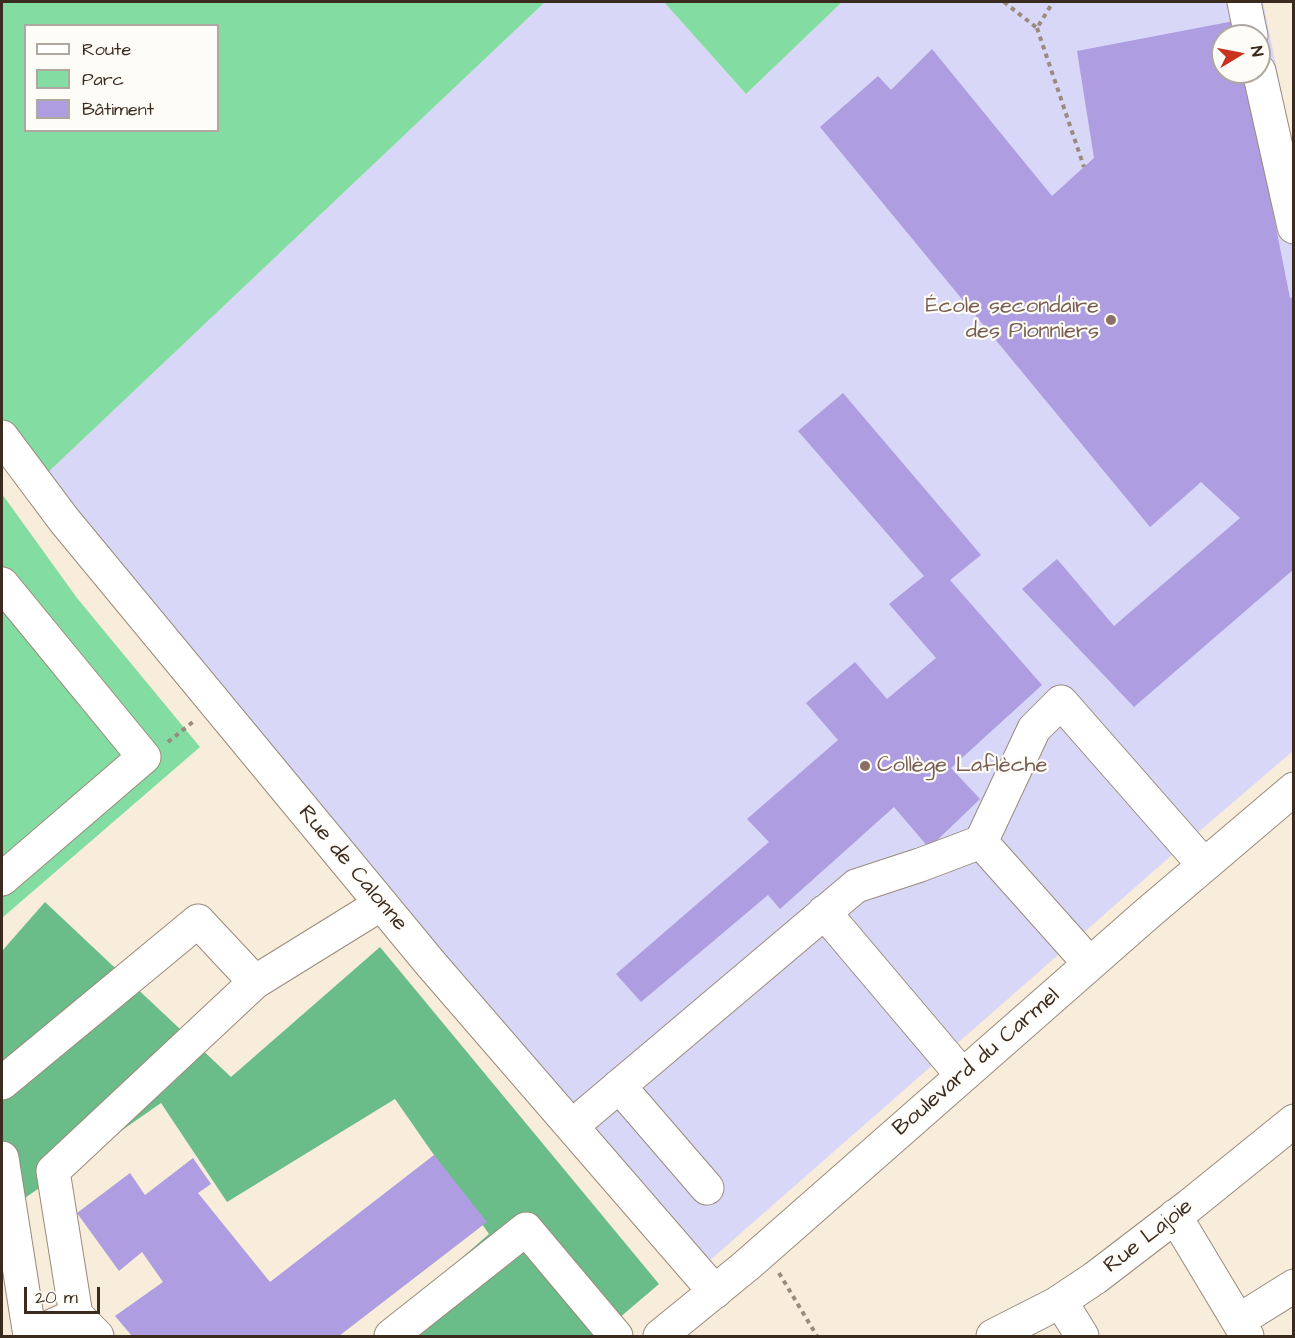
<!DOCTYPE html>
<meta charset="utf-8">
<style>
body{margin:0}
#map{position:relative;width:1295px;height:1338px;overflow:hidden;background:#f8ecda;font-family:"Architects Daughter",sans-serif}
canvas{display:block}
.frame{position:absolute;inset:0;border:3px solid #3b2a1e;pointer-events:none}
.legend{position:absolute;left:24px;top:24px;width:195px;height:108px;box-sizing:border-box;background:#fdfcf7;border:2px solid #afa8a0;margin:0;padding:8px 10px;list-style:none;font-size:18px;color:#3b2a1e}
.legend li{display:flex;align-items:center;gap:12px;height:30px}
.legend b{width:30px;border:2px solid #afa8a0}
.north{position:absolute;left:1211px;top:24px;width:60px;height:60px;box-sizing:border-box;background:#fdfcf7;border:2px solid #afa8a0;border-radius:50%;rotate:80deg;font-size:16px;font-weight:700;line-height:24px;text-align:center;color:#3b2a1e}
.north::after{content:'';display:block;margin:auto;width:21px;height:27px;background:#c8321e;clip-path:polygon(50% 0,100% 100%,50% 72%,0 100%)}
.scale{position:absolute;left:24px;top:1287px;width:76px;height:27px;box-sizing:border-box;border:3px solid #3b2a1e;border-top:0;padding-left:8px;font-size:18px;line-height:21px;white-space:nowrap;color:#3b2a1e;-webkit-text-stroke:4px #fdfcf7;paint-order:stroke}
</style>
<div id="map">
<canvas width="1295" height="1338"></canvas>
<div class="frame"></div>
<ul class="legend">
<li><b style="height:8px;background:#fff"></b>Route</li>
<li><b style="height:16px;background:#83dca2"></b>Parc</li>
<li><b style="height:16px;background:#ae9de0"></b>Bâtiment</li>
</ul>
<div class="north">N</div>
<div class="scale">20 m</div>
</div>
<script>
const context = document.querySelector('canvas').getContext('2d');
context.lineJoin = 'round';
function fillPath(path, color) { context.fillStyle = color; context.fill(path, 'evenodd'); }
function strokePath(path, color, width, dash) { context.strokeStyle = color; context.lineWidth = width; context.lineCap = dash ? 'butt' : 'round'; context.setLineDash(dash || []); context.stroke(path); }
function write(font, color, halo, rows, align = 'center') {
  context.font = font + ' "Architects Daughter",sans-serif'; context.lineWidth = 4.5; context.setLineDash([]); context.textBaseline = 'middle'; context.strokeStyle = halo; context.fillStyle = color; for (const [text, x, y, turn = 0] of rows) {
    context.save(); context.translate(x, y); context.rotate((+turn || 0) * Math.PI / 180); context.textAlign = isNaN(turn) ? turn : align; if (halo) context.strokeText(text, 0, 0); context.fillText(text, 0, 0); context.restore();
  }
}
fillPath(new Path2D(`
 M545,2H664L746,94L842,2H1263L1294,152L1293,751L1188,841L692,1276L43,477ZM1223,36H1259V72H1223Z`), '#d8d7f8');
fillPath(new Path2D(`
 M2,2H545L43,477L2,428ZM26,26H218V130H26Z
 M664,2H842L746,94Z
 M2,494L77,598L200,747L2,918Z`), '#83dca2');
fillPath(new Path2D(`
 M45,902L231,1077L380,947L659,1284L598,1336H372L489,1234L395,1099L227,1202L161,1103L2,1214V951Z`), '#6abc88');
fillPath(new Path2D(`
 M1234,21L1237,36H1223V72H1245L1290,298L1294,297V569L1134,707L1022,589L1057,559L1114,626L1240,518L1201,482L1150,527L820,127L878,76L891,90L932,49L1052,196L1094,158L1077,51Z
 M843,393L981,555L950,580L1042,685L951,768L980,799L929,848L894,807L780,909L768,895L641,1002L616,974L769,842L747,819L838,740L806,703L855,662L887,699L936,658L889,604L924,576L798,431Z
 M434,1155L487,1222L339,1336H132L115,1316L163,1282L142,1252L119,1271L77,1213L130,1173L145,1195L193,1158L211,1184L198,1193L270,1282Z`), '#ae9de0');
const minor = new Path2D(`
 M1244,2L1251,36
 M1259,71L1294,227
 M2,437L64,520L431,964L715,1292
 M2,584L144,757L2,879
 M981,842L1090,964
 M824,912L962,1075
 M255,982L381,904
 M2,1083L198,921L255,982L53,1171L76,1315L30,1336
 M619,1086L707,1188
 M572,1126L856,886L920,865L981,842L1034,729L1061,702L1204,865
 M2,1158L30,1336
 M1175,1216L1247,1336
 M1061,1302L1082,1336
 M76,1315L97,1336
 M1238,1321L1294,1286
 M391,1336L526,1229L616,1336
 M660,1336L746,1266L1148,913L1294,789
 M993,1336L1056,1304L1095,1278L1189,1206L1294,1121`);
strokePath(minor, '#9a8b7c', 35);
strokePath(new Path2D(`
 M1004,2L1037,28L1053,2
 M1037,28L1084,167
 M168,742L194,721
 M779,1273L817,1336`), '#9a8b7c', 4, [4.5, 4.5]);
strokePath(minor, '#fff', 33);
for (const [x, y, r, color] of [
 [1111,320,6,"#8d6e63"],
 [865,766,6,"#8d6e63"]
]) { const dot = new Path2D(); dot.arc(x, y, r, 0, 2 * Math.PI); context.fillStyle = color; context.fill(dot); strokePath(dot, '#fdfcf7', 2); }
write('22px', '#785e54', '#fdfcf7', [
 ["École secondaire",1099,307],
 ["des Pionniers",1099,332],
 ["Collège Laflèche",877,766,"left"]
], 'right');
write('22px', '#3b2a1e', '#fdfcf7', [
 ["Rue de Calonne",352,869,50],
 ["Boulevard du Carmel",977,1063,-41],
 ["Rue Lajoie",1149,1237,-38]
]);
</script>
